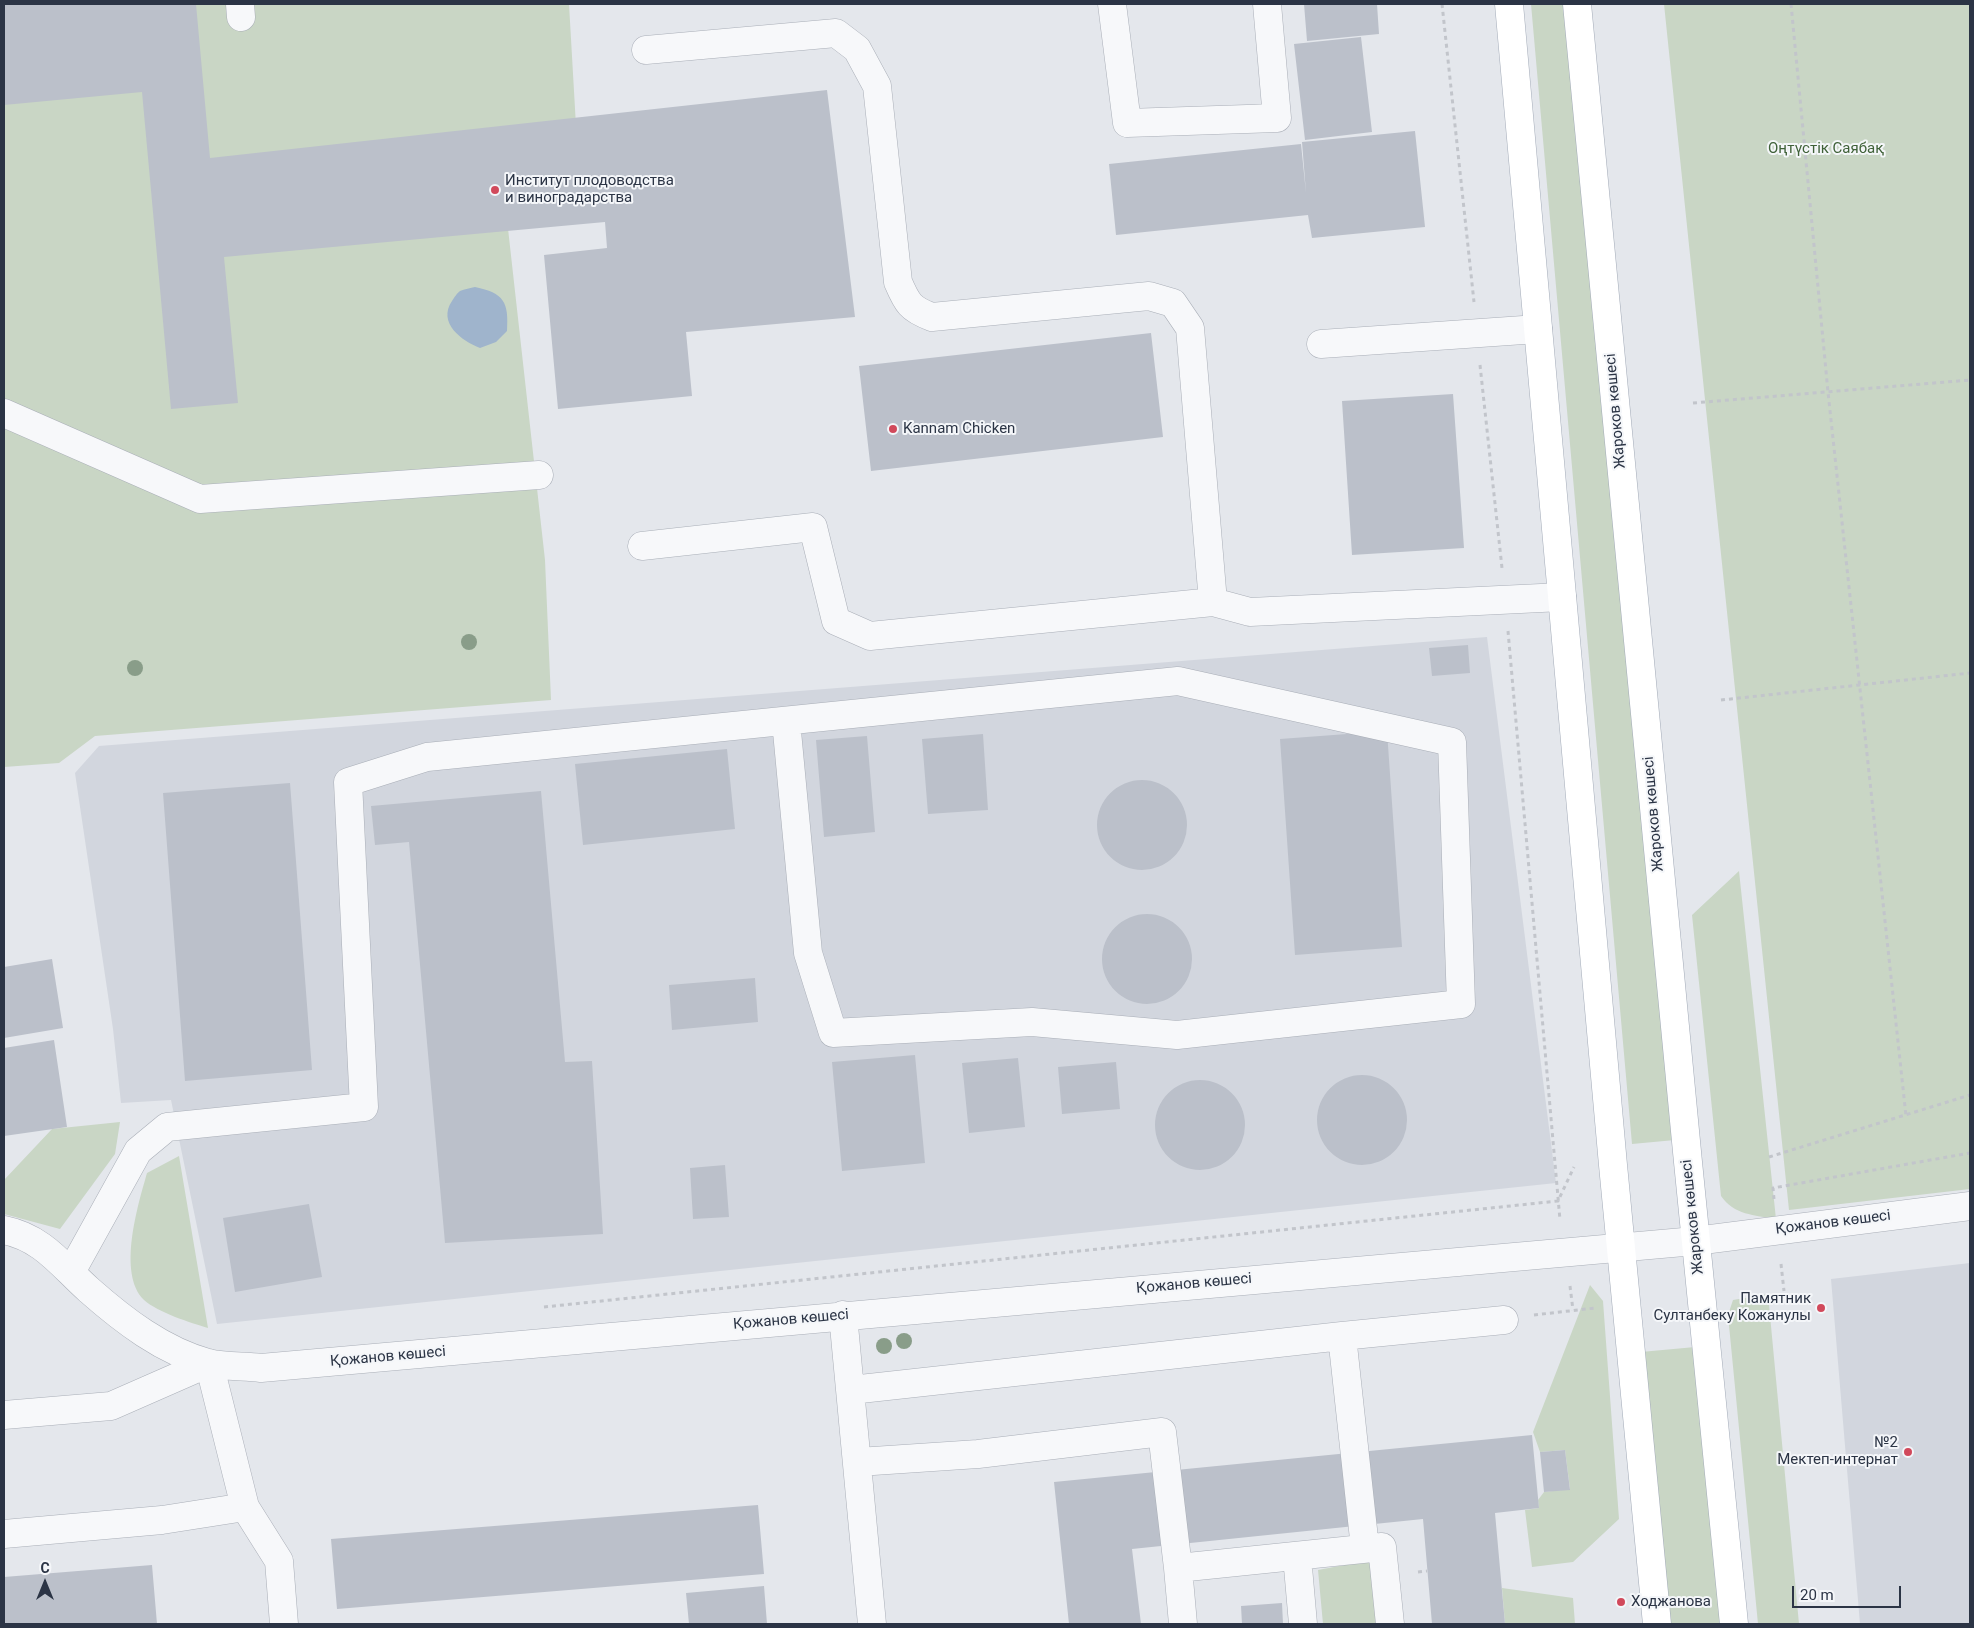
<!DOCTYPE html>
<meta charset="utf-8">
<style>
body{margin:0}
#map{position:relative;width:1974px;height:1628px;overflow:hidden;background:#e4e7ec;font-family:Roboto,sans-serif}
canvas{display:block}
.frame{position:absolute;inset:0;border:5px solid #2b3445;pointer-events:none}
.north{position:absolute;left:20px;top:1558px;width:50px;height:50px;-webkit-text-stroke:4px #f4f6f9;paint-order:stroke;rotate:0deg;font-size:14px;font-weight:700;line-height:20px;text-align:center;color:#2b3445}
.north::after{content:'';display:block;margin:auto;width:18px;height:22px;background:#2b3445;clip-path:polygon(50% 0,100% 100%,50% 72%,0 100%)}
.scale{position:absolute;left:1792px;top:1586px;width:109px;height:22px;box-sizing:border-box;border:2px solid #2b3445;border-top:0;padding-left:6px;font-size:15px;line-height:18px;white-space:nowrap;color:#2b3445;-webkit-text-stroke:4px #f4f6f9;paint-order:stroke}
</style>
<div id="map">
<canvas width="1974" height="1628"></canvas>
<div class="frame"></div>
<div class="north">С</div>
<div class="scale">20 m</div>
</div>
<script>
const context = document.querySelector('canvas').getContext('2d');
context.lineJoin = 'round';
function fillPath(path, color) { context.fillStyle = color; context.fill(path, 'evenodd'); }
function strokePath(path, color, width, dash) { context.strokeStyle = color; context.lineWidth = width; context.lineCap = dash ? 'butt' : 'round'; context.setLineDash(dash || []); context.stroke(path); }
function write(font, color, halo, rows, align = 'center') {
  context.font = font + ' Roboto,sans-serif'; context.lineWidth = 4; context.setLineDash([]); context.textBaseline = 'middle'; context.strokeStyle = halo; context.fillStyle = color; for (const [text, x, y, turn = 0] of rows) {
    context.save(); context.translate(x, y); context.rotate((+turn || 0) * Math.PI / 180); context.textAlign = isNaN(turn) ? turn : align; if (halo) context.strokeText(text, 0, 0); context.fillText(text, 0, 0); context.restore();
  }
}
fillPath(new Path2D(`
 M1487,637L1556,1183L217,1324L171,1100L121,1103L113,1029L75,773L99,746Z
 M1970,1263V1624H1860L1831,1279Z`), '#d2d6de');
fillPath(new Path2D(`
 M4,4H569L576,126L498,139L545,560L551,700L95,736L59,763L4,767Z
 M1531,4H1567L1675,1140L1632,1144Z
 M1664,4H1970V1189L1789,1210Z
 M1739,871L1776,1219C1754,1215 1734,1215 1721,1196L1692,915Z
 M120,1122L115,1154L60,1229L4,1214V1180L52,1129Z
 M179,1156L208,1328C191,1323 157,1312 144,1300C117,1273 138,1205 147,1173Z
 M1590,1285L1603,1301L1619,1519L1573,1562L1532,1567L1525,1510L1539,1508L1538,1500L1544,1492L1570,1489L1565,1450L1540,1452L1533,1432Z
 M1768,1294L1799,1624H1758L1728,1315L1733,1300Z
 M1706,1346L1734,1624H1657L1630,1353Z
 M1371,1560L1378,1624H1323L1318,1570Z
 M1502,1588L1573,1598L1575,1624H1505Z`), '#c9d6c5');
fillPath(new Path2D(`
 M475,287C504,293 509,302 507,331L496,342L480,348C462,341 437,323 452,301C454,298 457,293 460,291C464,289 471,288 475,287Z`), '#9fb4cc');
fillPath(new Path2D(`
 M4,4H196L210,158L827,90L855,317L686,332L692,396L558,409L544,255L607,248L605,222L224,257L238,403L171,409L142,92L4,105Z
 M1304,4H1377L1379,34L1307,41Z
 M1361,37L1372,132L1305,140L1294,44Z
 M1415,131L1425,227L1312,238L1308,215L1116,235L1109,164L1301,144L1306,193L1302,142Z
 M1151,333L1163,437L871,471L859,366Z
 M1453,394L1464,548L1352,555L1342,401Z
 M1468,645L1470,673L1432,676L1429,648Z
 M1387,731L1402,947L1295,955L1280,739Z
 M983,734L988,810L928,814L922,739Z
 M867,736L875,832L824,837L816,740Z
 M727,749L735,829L583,845L575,764Z
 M1097 825a45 45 0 1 1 90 0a45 45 0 1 1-90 0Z
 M290,783L312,1070L185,1081L163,793Z
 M541,791L565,1062L592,1061L603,1234L445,1243L409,842L375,845L371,806Z
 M1102 959a45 45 0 1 1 90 0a45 45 0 1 1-90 0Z
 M52,959L63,1028L4,1038V967Z
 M755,978L758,1022L672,1030L669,985Z
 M54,1040L67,1127L4,1136V1048Z
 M915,1055L925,1163L842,1171L832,1062Z
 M1018,1058L1025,1127L969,1133L962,1063Z
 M1116,1062L1120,1109L1062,1114L1058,1067Z
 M1317 1120a45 45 0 1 1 90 0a45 45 0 1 1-90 0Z
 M1155 1125a45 45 0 1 1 90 0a45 45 0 1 1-90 0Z
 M725,1165L729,1217L693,1219L690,1168Z
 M309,1204L322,1277L235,1292L223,1218Z
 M1532,1435L1539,1508L1495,1513L1505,1624H1432L1423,1519L1132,1549L1141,1624H1069L1054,1482Z
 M1565,1450L1570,1490L1544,1492L1540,1452Z
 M758,1505L764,1574L337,1609L331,1539Z
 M152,1565L157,1624H4V1577Z
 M764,1586L767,1624H689L686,1593Z
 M1282,1603L1283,1624H1242L1241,1606Z`), '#bbc0ca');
const minor = new Path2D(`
 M240,4L241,17
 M1112,4L1127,123L1277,118L1267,4
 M646,50L836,33L857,49L877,86L898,282C907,303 910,309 932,317L1149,296L1173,303L1190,328L1213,602L1250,612L1562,597
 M1321,344L1538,329
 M4,413L200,499L539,475
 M642,546L813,527L836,621L870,636L1213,602
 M4,1230C43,1238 61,1265 89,1290C123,1320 163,1351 208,1363C224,1367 244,1366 261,1368L1695,1241L1970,1206
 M71,1272L138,1151L167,1127L364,1107L348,782L427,757L1178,681L1452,742L1461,1004L1177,1035L1032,1022L833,1033L808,953L786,721
 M843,1315L872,1624
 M851,1390L1342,1336
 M4,1415L111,1406L209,1363L245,1507L279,1561L284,1624
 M858,1462L978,1454L1162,1432L1178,1568
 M4,1534L162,1520L245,1507
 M1365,1548L1342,1336L1504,1320
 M1297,1556L1303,1624
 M1183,1624L1178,1568L1382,1547L1390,1624`);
const major = new Path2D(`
 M1509,4L1613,1165L1657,1624
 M1577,4L1688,1162L1734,1624`);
strokePath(minor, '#a9aeb7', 29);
strokePath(major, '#a3abb8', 29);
strokePath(new Path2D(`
 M1442,4L1474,302
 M1791,4L1828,392L1906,1116
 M1480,365L1502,568
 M1693,403L1970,380
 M1508,631L1560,1220
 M1721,700L1970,673
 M1769,1157L1970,1095
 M1774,1199L1773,1188L1970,1153
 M1781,1264L1784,1291
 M1570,1286L1573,1310
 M544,1307L1558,1201L1574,1167
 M1534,1315L1595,1308
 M1418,1572L1427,1571`), '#c2c5cb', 3, [4, 4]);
strokePath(minor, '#f7f8fa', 28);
strokePath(major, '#fff', 28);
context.fillStyle = '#899d89';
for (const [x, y] of [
 [469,642],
 [135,668],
 [904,1341],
 [884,1346]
]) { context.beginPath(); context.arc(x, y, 8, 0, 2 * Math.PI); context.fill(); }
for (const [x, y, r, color] of [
 [495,190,5,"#d1495b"],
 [893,429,5,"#d1495b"],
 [1821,1308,5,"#d1495b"],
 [1908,1452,5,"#d1495b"],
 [1621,1602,5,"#d1495b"]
]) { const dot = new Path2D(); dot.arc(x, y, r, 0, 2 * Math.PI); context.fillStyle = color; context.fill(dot); strokePath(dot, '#f4f6f9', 2); }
write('15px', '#3f6138', '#f4f6f9', [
 ["Оңтүстік Саябақ",1826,149]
]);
write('15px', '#2b3445', '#f4f6f9', [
 ["Институт плодоводства",505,181],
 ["и виноградарства",505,198],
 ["Kannam Chicken",903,429],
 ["Памятник",1811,1299,"right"],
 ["Султанбеку Кожанулы",1811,1316,"right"],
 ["№2",1898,1443,"right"],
 ["Мектеп-интернат",1898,1460,"right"],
 ["Ходжанова",1631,1602]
], 'left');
write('15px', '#2b3445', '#f4f6f9', [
 ["Жароков көшесі",1616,411,-95],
 ["Жароков көшесі",1654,814,-95],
 ["Жароков көшесі",1693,1217,-96],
 ["Қожанов көшесі",1833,1223,-7],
 ["Қожанов көшесі",1194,1284,-5],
 ["Қожанов көшесі",791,1320,-5],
 ["Қожанов көшесі",388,1357,-5]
]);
</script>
